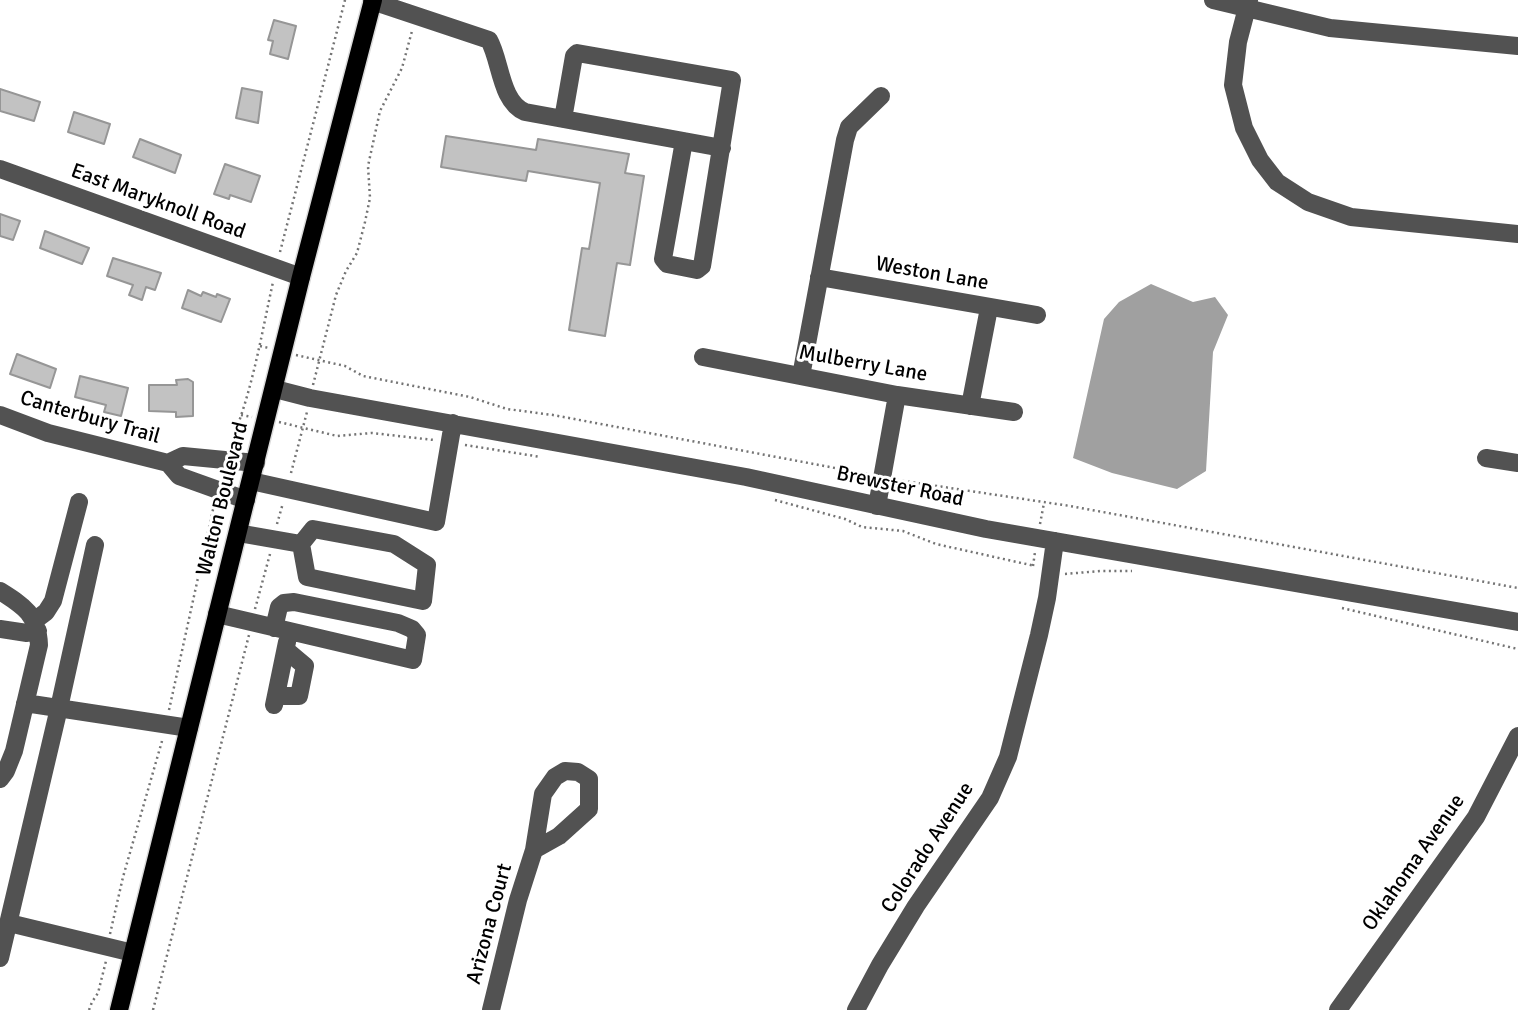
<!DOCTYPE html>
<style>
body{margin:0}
canvas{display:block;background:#fff}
</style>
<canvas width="1518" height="1010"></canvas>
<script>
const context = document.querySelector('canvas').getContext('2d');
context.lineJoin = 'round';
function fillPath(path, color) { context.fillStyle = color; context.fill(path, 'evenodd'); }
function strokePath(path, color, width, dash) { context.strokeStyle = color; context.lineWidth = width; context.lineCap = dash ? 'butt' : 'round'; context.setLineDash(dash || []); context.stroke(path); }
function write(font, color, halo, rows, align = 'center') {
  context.font = font + ' Signika,sans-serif'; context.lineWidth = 6; context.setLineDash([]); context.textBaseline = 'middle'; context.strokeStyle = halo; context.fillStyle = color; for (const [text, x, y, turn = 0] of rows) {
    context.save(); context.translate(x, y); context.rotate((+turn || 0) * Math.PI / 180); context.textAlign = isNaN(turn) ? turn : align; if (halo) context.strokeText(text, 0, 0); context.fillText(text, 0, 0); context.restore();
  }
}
fillPath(new Path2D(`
 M1151,284L1193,302L1215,297L1228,315L1213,352L1206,471L1177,489L1112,473L1073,458L1104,319L1119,302Z`), '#a0a0a0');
const building = new Path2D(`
 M274,20L296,26L288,59L270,54L273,41L268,40Z
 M242,88L262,92L258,123L236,118Z
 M0,89L40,102L34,121L0,111Z
 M74,112L110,124L104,144L68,132Z
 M446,136L536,150L538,139L629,154L625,173L644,176L630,265L617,263L605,336L569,330L582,248L589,249L600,183L528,171L526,181L441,167Z
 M140,139L181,155L175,173L133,157Z
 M225,164L260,176L251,202L230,195L229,199L214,194Z
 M0,214L20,221L13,240L0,236Z
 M45,231L89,248L82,264L40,248Z
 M113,258L161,273L155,290L146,287L142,300L129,295L133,285L107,276Z
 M188,290L201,296L203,292L216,297L217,294L230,299L221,322L182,308Z
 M17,354L56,369L50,388L10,374Z
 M80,376L128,388L121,416L104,412L106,405L75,397Z
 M188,379L193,382V416L176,417V412L149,411V385H177L176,380Z`);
fillPath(building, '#c2c2c2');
strokePath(building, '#969696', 2);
const major = new Path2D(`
 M119,1010L301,277L373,0`);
strokePath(major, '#dbdbdb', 21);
strokePath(new Path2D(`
 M280,252L345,0
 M260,346L269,348
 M296,355L345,366L363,376L470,397L507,409L553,415L867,474
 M313,385L336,295L346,271L357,253L365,222L370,198L368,166L380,111L402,68L412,31
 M241,415L252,417
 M279,422L337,436L372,433L434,440
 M230,445C252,393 261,337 273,282
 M465,445L541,457
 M291,473L307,412
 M897,480L1070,506L1518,588
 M775,500L845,519L862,527L903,531L936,544L1035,566
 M277,524L283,503
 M1040,524L1044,503
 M1033,566L1035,552
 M1065,574L1100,571H1132
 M1342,608L1518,649
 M255,609L270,554
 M169,710L214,505
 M110,934L123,877L162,741
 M89,1010L92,1002L98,993L106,961
 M153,1010L249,635`), '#747474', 2.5, [2, 3.5]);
strokePath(new Path2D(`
 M1213,0L1330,28L1518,46
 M1249,0L1238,42L1233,85L1244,128L1260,160L1277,182L1308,202L1351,217L1518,234
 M372,1L489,40C501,61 500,101 525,112L722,148
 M563,119L574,56L577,53L732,80L702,266L697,270L667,264L663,259L684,141
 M0,169L301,277
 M819,277L1037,315
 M703,357L897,395L1014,412
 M801,376L845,140L849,127L881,96
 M275,389L310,398L746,477L986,529L1518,622
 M970,406L989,308
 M0,415L48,433L168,463
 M1486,458L1518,463
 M251,481L436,522L453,423
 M246,500L179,476L168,463L183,456L256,463
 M877,506L897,395
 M238,533L301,544L307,577L423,601L427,565L394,544L313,529L301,544
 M0,591C24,606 38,615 39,645L14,751L6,771L0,779
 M217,614L413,660L417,635L412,629L398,623L294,602L284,603L279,607L274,628
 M34,621L46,612L53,601L79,502
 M0,629L27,633L38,631
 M276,696H299L305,666L286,650
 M25,703L189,728
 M274,705L287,642
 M9,923L133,953
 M0,958L59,708L95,545
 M491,1010L518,900L534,850L543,794L555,777L565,771L578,772L589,779V809L559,836L534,850
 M856,1010L880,965L916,906L990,798L1008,757L1039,635L1047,598L1055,541
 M1338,1010L1476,817L1518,736`), '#525252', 18);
strokePath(major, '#000', 18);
write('21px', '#000', '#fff', [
 ["East Maryknoll Road",158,202,20],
 ["Weston Lane",932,274,10],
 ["Mulberry Lane",863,364,10],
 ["Canterbury Trail",90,418,16],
 ["Brewster Road",900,487,12],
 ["Walton Boulevard",223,499,-76],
 ["Colorado Avenue",928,848,-57],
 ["Oklahoma Avenue",1414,863,-55],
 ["Arizona Court",490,924,-75]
]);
</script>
